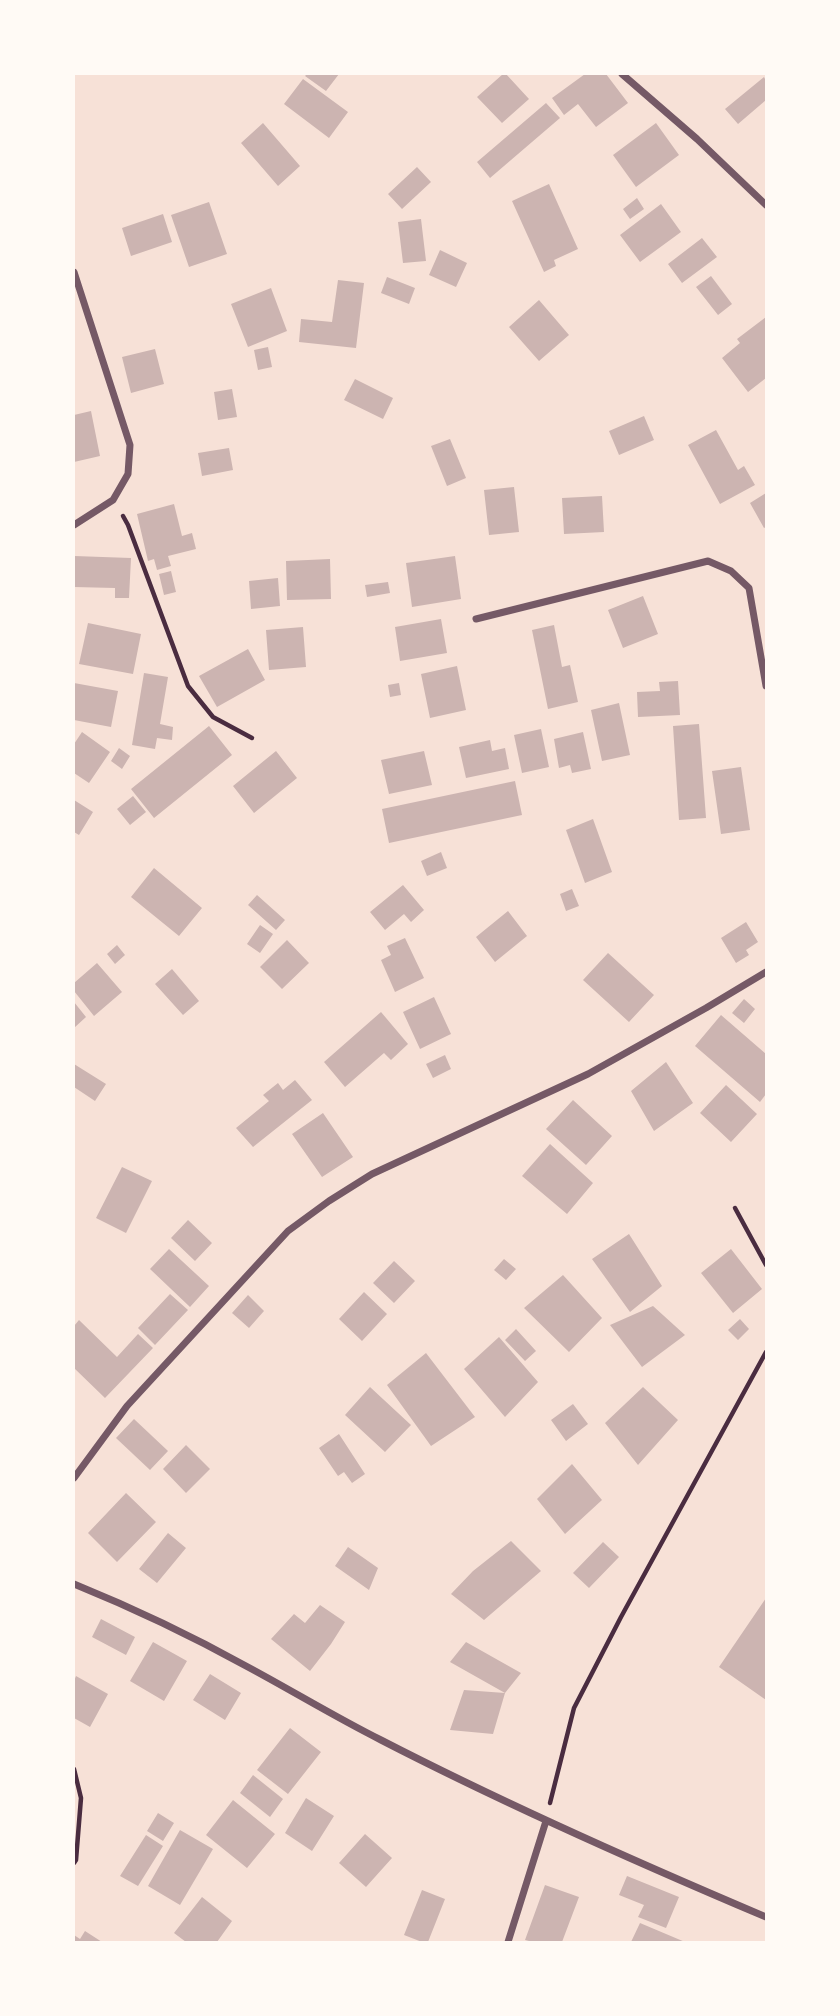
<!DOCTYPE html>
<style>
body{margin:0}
#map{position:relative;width:840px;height:2016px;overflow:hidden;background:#f7e1d7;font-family:"Fira Sans Condensed",sans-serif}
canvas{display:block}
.frame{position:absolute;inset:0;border:75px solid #fffaf5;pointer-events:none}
</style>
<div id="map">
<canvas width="840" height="2016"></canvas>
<div class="frame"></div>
</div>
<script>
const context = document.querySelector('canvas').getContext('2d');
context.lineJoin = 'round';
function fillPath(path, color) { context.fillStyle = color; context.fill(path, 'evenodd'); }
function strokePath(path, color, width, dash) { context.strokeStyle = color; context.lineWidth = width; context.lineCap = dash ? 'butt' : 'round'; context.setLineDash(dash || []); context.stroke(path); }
fillPath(new Path2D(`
 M307,74H339L326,91L305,76Z
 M503,74H506L529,99L502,123L477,97Z
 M585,74H606L628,103L596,127L578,104L564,115L552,98Z
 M764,77L766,81V100L738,124L725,109Z
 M303,79L348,112L329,138L284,104Z
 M546,103L560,118L490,178L477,162Z
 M263,123L300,166L278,186L241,143Z
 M656,123L679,155L636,187L613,155Z
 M417,167L431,182L402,209L388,194Z
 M549,184L578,249L554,260L556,266L544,272L512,201Z
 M637,198L644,209L630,219L623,209Z
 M209,202L227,254L189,267L171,215Z
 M661,204L681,232L640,262L620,235Z
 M163,214L172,242L131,256L122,228Z
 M421,219L426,261L403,263L398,222Z
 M702,238L717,257L682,283L668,264Z
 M440,250L467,263L456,287L429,275Z
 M711,276L732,304L718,315L696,287Z
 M387,277L415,288L409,304L381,293Z
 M338,280L364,283L356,348L299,342L301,319L332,322Z
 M271,288L287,331L248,347L231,304Z
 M539,300L569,335L539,361L509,327Z
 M766,317V378L748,392L722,358L740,343L737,339Z
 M268,347L272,367L258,370L254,350Z
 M155,349L164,384L131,393L122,357Z
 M355,379L393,398L383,419L344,400Z
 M232,389L237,417L218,420L214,392Z
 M91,411L100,456L74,462V415Z
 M644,416L654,440L619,455L609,431Z
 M716,430L738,470L744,466L755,485L720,504L688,445Z
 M450,439L466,478L447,486L431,446Z
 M229,448L233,470L202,476L198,453Z
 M514,487L519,532L489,535L484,490Z
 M766,493V527L764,528L750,503Z
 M602,496L604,532L564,534L562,498Z
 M174,504L182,536L192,533L196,549L168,556L171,566L157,570L154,559L148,561L137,514Z
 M74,556L131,558L129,598H115V588L74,587Z
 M455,556L461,599L412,607L406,563Z
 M330,559L331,599L287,600L286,561Z
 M171,571L176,592L164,595L159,574Z
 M278,578L280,606L251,609L249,581Z
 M388,582L390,593L367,597L365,585Z
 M643,596L658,634L623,648L608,610Z
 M441,619L447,653L400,661L395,627Z
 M88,623L141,634L133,674L79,664Z
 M554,625L562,667L570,665L578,702L548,709L532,630Z
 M303,627L306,667L269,670L266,630Z
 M248,649L265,680L217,707L199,676Z
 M457,666L466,710L430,718L421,674Z
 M144,673L168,677L160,724L173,727L172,740L157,738L155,749L132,745Z
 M678,681L680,715L638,717L637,692L660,691L659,682Z
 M74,683L118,691L111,727L74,720Z
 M399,683L401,695L390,697L388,685Z
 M619,703L630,755L602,761L591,710Z
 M699,724L706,818L679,820L673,726Z
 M209,726L232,755L154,818L131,789Z
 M541,729L549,767L522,773L514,735Z
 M82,732L110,752L89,783L74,773V744Z
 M583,732L591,769L572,773L570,765L559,768L554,739Z
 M490,740L492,751L505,748L509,769L466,778L459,747Z
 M119,748L130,756L122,769L111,761Z
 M276,751L297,778L254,813L233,786Z
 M424,751L432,785L389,794L381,760Z
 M741,767L750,830L721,834L712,771Z
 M515,781L522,815L389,843L382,809Z
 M133,796L146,812L130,825L117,809Z
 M74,800L93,812L79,835L74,832Z
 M593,819L612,872L585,883L566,830Z
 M441,852L447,868L427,876L421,861Z
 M154,868L202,908L179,936L131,897Z
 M403,885L424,910L411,922L404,914L385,930L370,912Z
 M572,889L579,906L566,911L560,894Z
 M257,895L285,920L276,930L248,905Z
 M508,911L527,936L495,962L476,937Z
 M746,922L758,942L746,950L749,955L736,963L721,938Z
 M260,925L273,934L260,953L247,944Z
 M405,938L424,978L395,992L381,960L391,955L387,946Z
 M287,940L309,963L282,989L260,967Z
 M117,945L125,955L115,964L107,954Z
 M608,953L654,995L629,1022L583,980Z
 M97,963L122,992L94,1016L74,991V983Z
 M172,969L199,1001L183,1015L155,984Z
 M434,997L451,1034L420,1049L403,1012Z
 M744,999L755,1009L744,1023L732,1013Z
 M74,1002L86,1017L74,1028Z
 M381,1012L408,1044L391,1060L384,1053L345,1087L324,1062Z
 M721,1015L766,1054V1094L760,1102L695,1046Z
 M445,1055L451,1069L433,1078L426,1064Z
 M666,1062L693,1103L654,1131L631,1091Z
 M74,1064L106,1084L95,1101L74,1087Z
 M295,1080L312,1100L253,1147L236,1128L269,1101L263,1095L278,1083L283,1090Z
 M726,1085L757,1114L731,1142L700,1113Z
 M573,1100L612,1136L586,1165L546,1129Z
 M323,1113L353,1157L322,1177L292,1134Z
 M550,1144L593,1183L567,1214L522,1176Z
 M122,1167L152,1181L126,1233L96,1218Z
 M188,1220L212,1243L195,1261L171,1238Z
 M629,1234L662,1286L630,1312L592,1259Z
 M169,1249L209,1286L190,1307L150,1269Z
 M731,1249L762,1289L733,1313L701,1273Z
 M504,1259L516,1269L506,1280L494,1270Z
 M394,1261L415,1281L394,1303L373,1283Z
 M563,1275L602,1318L569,1352L524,1308Z
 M364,1292L387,1314L362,1341L339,1319Z
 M170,1294L188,1310L155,1345L138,1328Z
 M248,1295L264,1311L249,1328L232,1313Z
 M653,1306L685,1335L642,1367L610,1325Z
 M740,1319L749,1329L738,1340L728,1330Z
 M79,1320L117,1357L138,1334L153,1348L105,1398L74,1368V1326Z
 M516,1329L536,1351L525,1361L505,1340Z
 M499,1337L538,1382L505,1417L464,1369Z
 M426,1353L475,1417L431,1446L387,1385Z
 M370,1387L411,1425L385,1452L345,1415Z
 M643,1387L678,1420L638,1465L605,1423Z
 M573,1404L588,1424L566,1441L551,1420Z
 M134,1419L168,1451L150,1470L116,1438Z
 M339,1434L365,1474L352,1483L344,1472L338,1476L319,1448Z
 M186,1445L210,1469L186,1493L163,1469Z
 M572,1464L602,1500L565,1534L537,1499Z
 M126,1493L156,1522L117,1562L88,1533Z
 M168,1533L186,1548L157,1583L139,1569Z
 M511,1541L541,1571L484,1620L451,1594L473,1571Z
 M603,1542L619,1557L589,1588L573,1573Z
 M348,1547L378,1568L369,1590L335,1566Z
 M766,1598V1700L719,1667Z
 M320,1605L345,1622L331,1644L310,1671L271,1639L294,1614L305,1623Z
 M101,1619L135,1637L126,1655L92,1637Z
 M153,1642L187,1661L164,1701L130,1681Z
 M466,1642L521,1673L505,1693L493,1734L450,1730L464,1690L505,1693L450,1662Z
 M210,1674L241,1693L225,1720L193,1700Z
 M76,1676L108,1694L90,1727L74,1718V1681Z
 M290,1728L321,1752L288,1794L257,1770Z
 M253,1775L283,1799L270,1817L240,1793Z
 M306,1798L334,1816L312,1851L285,1833Z
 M233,1800L275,1834L247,1868L206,1835Z
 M158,1813L174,1823L163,1841L147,1831Z
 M180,1830L213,1849L180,1905L148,1886Z
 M365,1834L392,1858L366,1887L339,1863Z
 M146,1835L163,1846L138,1886L120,1876Z
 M627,1876L679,1897L666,1928L638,1917L644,1905L619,1895Z
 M545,1885L579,1897L562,1942H533L525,1940Z
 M422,1890L445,1899L428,1942H422L404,1935Z
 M202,1897L232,1921L217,1942H186L174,1933Z
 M640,1923L685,1942H631Z
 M85,1931L102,1942H74V1935L80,1939Z`), '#ccb4b1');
strokePath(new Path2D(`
 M123,516L128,525L188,686L213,717L252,738
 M735,1208L766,1265
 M74,1769L81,1798L76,1860L74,1863
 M550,1803L574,1708L621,1617L766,1352`), '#4a2c40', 4.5);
strokePath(new Path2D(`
 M622,74L697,139L766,205
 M74,272L130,445L128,474L113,500L74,525
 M476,619L708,561L731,571L749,588L766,686
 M74,1478L127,1406L288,1231L329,1201L372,1174L588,1074L706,1008L766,972
 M74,1584C133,1608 190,1635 246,1666C291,1690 335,1717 381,1740C507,1805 636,1862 766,1917
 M508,1942L546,1821`), '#755966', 7);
</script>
